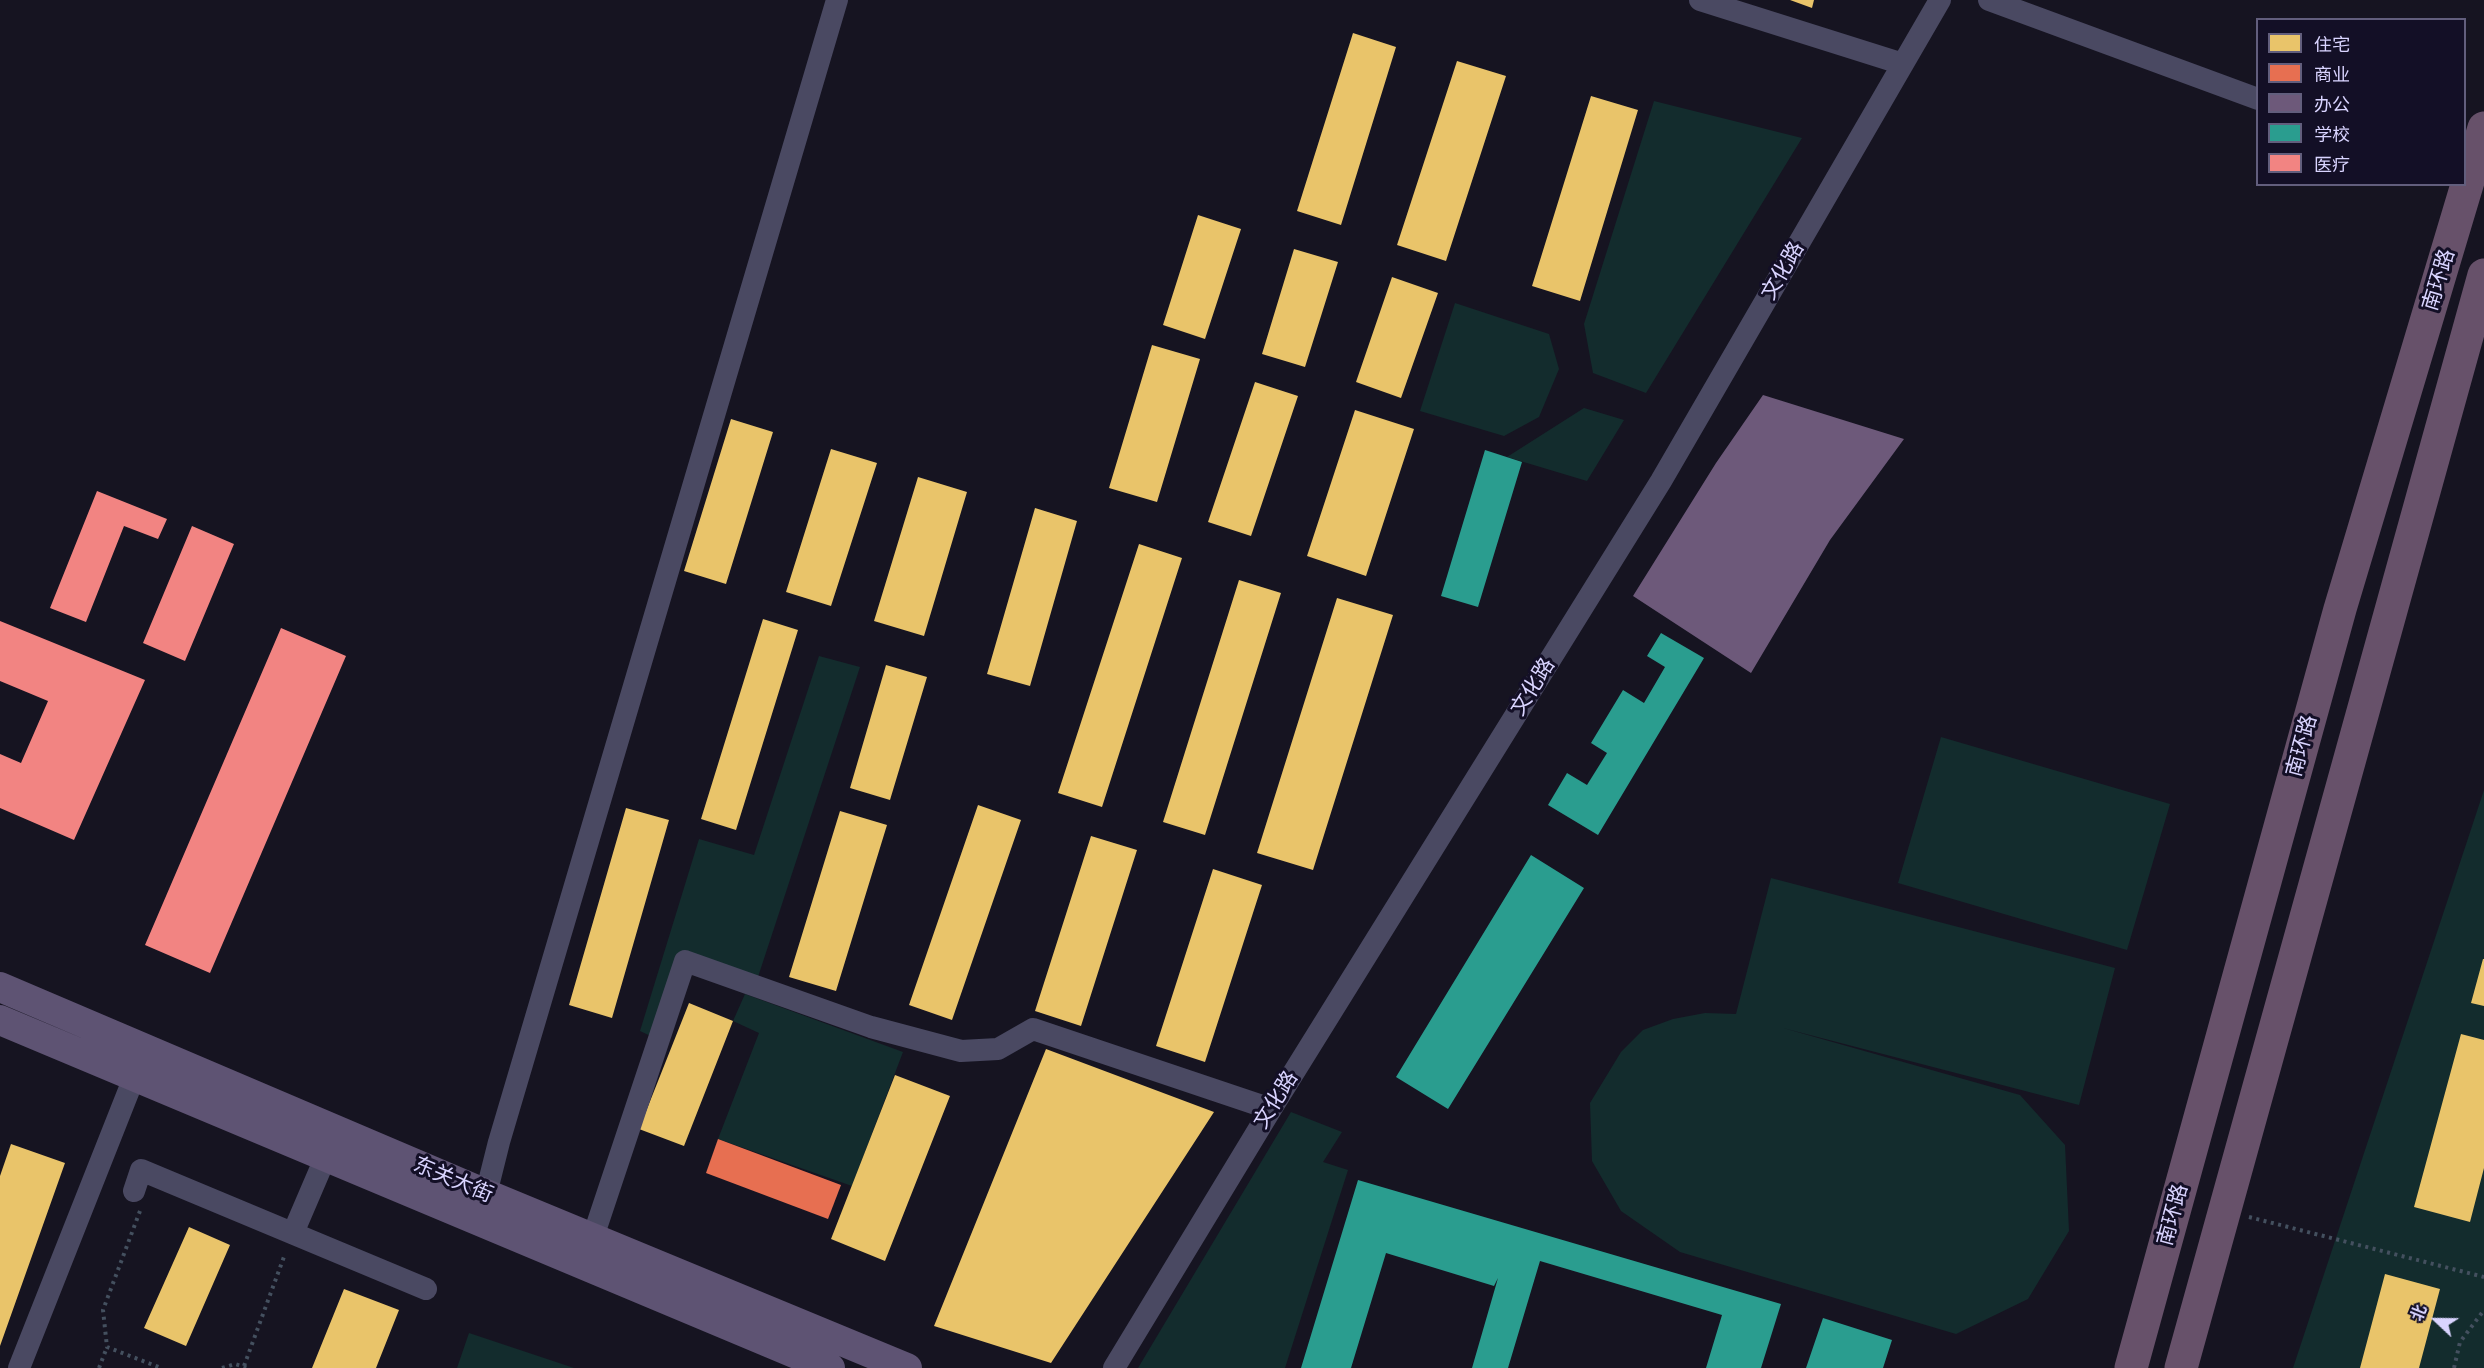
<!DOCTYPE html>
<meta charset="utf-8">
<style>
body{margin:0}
#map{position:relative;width:2484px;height:1368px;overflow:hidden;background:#161421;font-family:Montserrat,"Noto Sans SC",sans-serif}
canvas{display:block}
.legend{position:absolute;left:2256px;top:18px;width:210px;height:168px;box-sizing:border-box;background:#130f26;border:2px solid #625e7d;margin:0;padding:8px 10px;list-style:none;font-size:18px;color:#d9d4ff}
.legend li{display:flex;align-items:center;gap:12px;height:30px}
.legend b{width:30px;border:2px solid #625e7d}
.north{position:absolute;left:2406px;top:1290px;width:60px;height:60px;-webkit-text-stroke:4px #130f26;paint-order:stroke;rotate:292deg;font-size:16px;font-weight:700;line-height:24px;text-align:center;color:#d9d4ff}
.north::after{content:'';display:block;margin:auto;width:21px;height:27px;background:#d9d4ff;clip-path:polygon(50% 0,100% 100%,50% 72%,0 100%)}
</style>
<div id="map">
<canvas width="2484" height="1368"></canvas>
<ul class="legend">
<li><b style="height:16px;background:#e9c46a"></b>住宅</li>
<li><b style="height:16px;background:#e76f51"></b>商业</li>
<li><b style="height:16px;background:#6d597a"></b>办公</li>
<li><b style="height:16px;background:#2a9d8f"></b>学校</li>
<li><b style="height:16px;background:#f28482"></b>医疗</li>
</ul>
<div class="north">北</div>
</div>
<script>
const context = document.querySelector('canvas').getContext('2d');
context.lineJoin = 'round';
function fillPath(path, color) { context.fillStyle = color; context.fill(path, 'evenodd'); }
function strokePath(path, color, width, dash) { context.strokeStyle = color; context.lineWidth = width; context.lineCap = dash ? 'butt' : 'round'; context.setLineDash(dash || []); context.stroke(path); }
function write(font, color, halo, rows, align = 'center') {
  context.font = font + ' Montserrat,"Noto Sans SC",sans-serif'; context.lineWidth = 6; context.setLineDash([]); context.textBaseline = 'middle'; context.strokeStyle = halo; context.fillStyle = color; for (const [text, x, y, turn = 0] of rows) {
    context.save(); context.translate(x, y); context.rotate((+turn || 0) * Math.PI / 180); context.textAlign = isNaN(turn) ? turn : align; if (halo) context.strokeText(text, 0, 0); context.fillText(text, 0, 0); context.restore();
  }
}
fillPath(new Path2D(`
 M1654,101L1802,138L1646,393L1593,373L1584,324Z
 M1455,303L1549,334L1559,369L1539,417L1504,436L1420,411Z
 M1584,408L1624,420L1587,481L1507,457Z
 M819,656L860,667L755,986L685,961L657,1039L640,1031L699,839L754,855Z
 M1941,737L2170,804L2127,950L1898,883Z
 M2484,790V1368H2293Z
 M1771,878L2115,968L2079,1105L1783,1028L2020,1095L2065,1145L2069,1231L2028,1299L1956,1334L1680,1252L1621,1211L1592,1161L1590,1103L1621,1052L1643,1030L1673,1019L1705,1013L1736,1014Z
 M745,994L903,1052L852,1186L718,1139L759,1033L733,1021Z
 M1291,1112L1342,1132L1323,1162L1348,1170L1285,1368H1138Z
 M469,1333L574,1368H457Z`), '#132c2d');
fillPath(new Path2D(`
 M1790,0H1814L1812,8Z
 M1353,33L1396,47L1341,225L1297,211Z
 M1457,61L1506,76L1446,261L1397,245Z
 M1591,96L1638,110L1580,301L1532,286Z
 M1198,215L1241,229L1205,339L1163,325Z
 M1294,249L1338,262L1305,367L1262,354Z
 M1392,277L1438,293L1401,398L1356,382Z
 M1152,345L1200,359L1157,502L1109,488Z
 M1255,382L1298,396L1251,536L1208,522Z
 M1355,410L1414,429L1366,576L1307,556Z
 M731,419L773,432L726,584L684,571Z
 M831,449L877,463L831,606L786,592Z
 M918,477L967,492L924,636L874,621Z
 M1035,508L1077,521L1030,686L987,674Z
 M1139,544L1182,558L1102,807L1058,793Z
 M1239,580L1281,593L1205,835L1163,822Z
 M1337,598L1393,615L1313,870L1257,853Z
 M763,619L798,630L736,830L701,819Z
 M886,665L927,677L890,800L850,788Z
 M978,805L1021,820L952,1020L909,1005Z
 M626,808L669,820L612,1018L569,1005Z
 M840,811L887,825L836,991L789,977Z
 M1091,836L1137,850L1081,1026L1035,1011Z
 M1213,869L1262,885L1205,1062L1156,1046Z
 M2483,959H2484V1006L2471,1003Z
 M689,1003L733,1021L684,1146L639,1129Z
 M2461,1034L2484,1040V1168L2470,1222L2414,1207Z
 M1046,1049L1214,1112L1051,1363L934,1326Z
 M895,1075L950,1096L885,1261L831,1239Z
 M11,1144L65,1163L0,1346V1176Z
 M189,1227L230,1245L186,1346L144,1328Z
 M2385,1274L2440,1289L2419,1368H2360Z
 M344,1289L399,1310L376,1368H312Z`), '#e9c46a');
fillPath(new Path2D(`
 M718,1139L841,1185L828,1219L706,1173Z`), '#e76f51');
fillPath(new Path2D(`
 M1763,395L1904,439L1830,540L1751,673L1633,596L1716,463Z`), '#6d597a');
fillPath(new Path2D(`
 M1485,450L1522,462L1478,607L1441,596Z
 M1661,633L1704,658L1598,835L1548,805L1567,773L1587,785L1607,753L1591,743L1623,690L1644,703L1665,667L1647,656Z
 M1531,855L1584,888L1448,1109L1396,1077Z
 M1358,1180L1781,1304L1761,1368H1706L1722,1315L1540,1261L1508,1368H1472L1498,1278L1494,1286L1386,1253L1351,1368H1301Z
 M1823,1318L1892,1340L1883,1368H1806Z`), '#2a9d8f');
fillPath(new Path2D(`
 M97,491L167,519L158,539L124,526L86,622L50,608Z
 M192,526L234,544L185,661L143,643Z
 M0,621L145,680L74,840L0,808V754L21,763L48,701L0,681Z
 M281,628L346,656L210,973L145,945Z`), '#f28482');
strokePath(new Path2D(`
 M140,1211L103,1310L107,1347L161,1368
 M2249,1217L2484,1277
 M244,1366L285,1254
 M99,1368L107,1347
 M222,1368L235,1364L248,1368
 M2454,1368L2460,1342L2484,1310`), '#44505f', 4, [3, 4.5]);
strokePath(new Path2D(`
 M1700,0L1903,64
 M1989,0L2258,99
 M134,1191L141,1170L426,1289
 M486,1194L499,1142L837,0
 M293,1233L326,1156
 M593,1237L685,961L871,1027L961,1051L998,1049L1033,1029L1271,1109
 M19,1368L135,1075
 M1114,1368L1271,1109L1661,481L1940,0`), '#4a4962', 22);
strokePath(new Path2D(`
 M0,987L486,1194L907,1368
 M0,1020L830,1368`), '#5e5373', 30);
strokePath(new Path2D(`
 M2131,1368L2340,609L2484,128
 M2181,1368L2484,275`), '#67516a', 33);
write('21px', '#d9d4ff', '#130f26', [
 ["文化路",1783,271,-60],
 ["南环路",2439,280,-73],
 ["文化路",1533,687,-58],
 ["南环路",2302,746,-75],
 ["文化路",1276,1100,-58],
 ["东关大街",453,1180,23],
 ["南环路",2173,1215,-75]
]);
</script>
